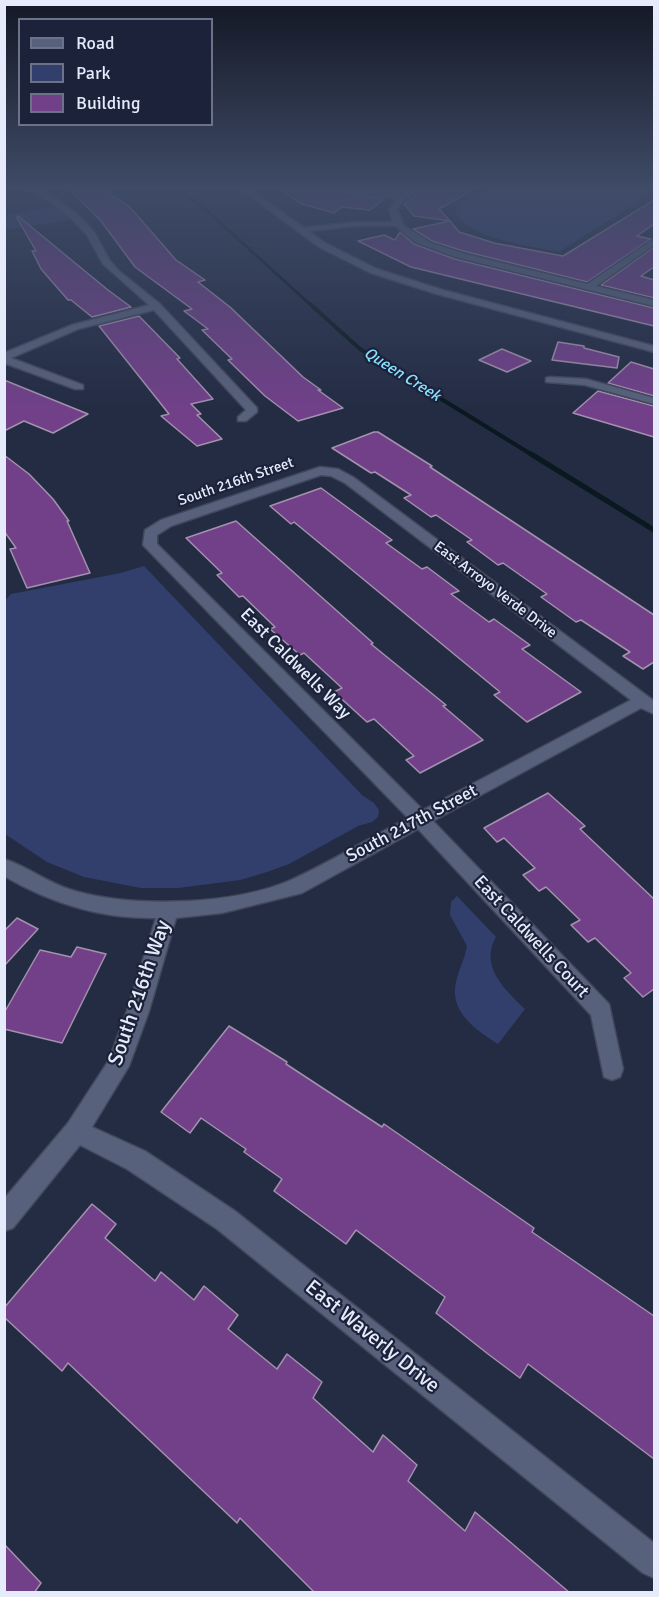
<!DOCTYPE html>
<style>
body{margin:0}
#map{position:relative;width:659px;height:1597px;overflow:hidden;background:#242c44;font-family:Signika,sans-serif}
canvas{display:block}
.frame{position:absolute;inset:0;border:6px solid #e5ebfb;pointer-events:none}
.legend{position:absolute;left:18px;top:18px;width:195px;height:108px;box-sizing:border-box;background:#1b2239;border:2px solid #6c7287;margin:0;padding:8px 10px;list-style:none;font-size:18px;color:#e5ebfb}
.legend li{display:flex;align-items:center;gap:12px;height:30px}
.legend b{width:30px;border:2px solid #6c7287}
</style>
<div id="map">
<canvas width="659" height="1597"></canvas>
<div class="frame"></div>
<ul class="legend">
<li><b style="height:8px;background:#58617c"></b>Road</li>
<li><b style="height:16px;background:#323f6d"></b>Park</li>
<li><b style="height:16px;background:#714089"></b>Building</li>
</ul>
</div>
<script>
const context = document.querySelector('canvas').getContext('2d');
context.lineJoin = 'round';
function fillPath(path, color) { context.fillStyle = color; context.fill(path, 'evenodd'); }
function strokePath(path, color, width, dash) { context.strokeStyle = color; context.lineWidth = width; context.lineCap = dash ? 'butt' : 'round'; context.setLineDash(dash || []); context.stroke(path); }
function write(font, color, halo, rows, align = 'center') {
  context.font = font + ' Signika,sans-serif'; context.lineWidth = 4.5; context.setLineDash([]); context.textBaseline = 'middle'; context.strokeStyle = halo; context.fillStyle = color; for (const [text, x, y, turn = 0] of rows) {
    context.save(); context.translate(x, y); context.rotate((+turn || 0) * Math.PI / 180); context.textAlign = isNaN(turn) ? turn : align; if (halo) context.strokeText(text, 0, 0); context.fillText(text, 0, 0); context.restore();
  }
}
fillPath(new Path2D(`
 M495,187H654V192L559,252C531,246 468,239 455,212L464,200Z
 M54,206L70,220L5,230V215Z
 M144,566L362,795L374,803L379,810L378,817L372,822L358,826L289,864L267,872L240,880L178,888H141L84,877L47,862L5,834V601L11,594L121,573Z
 M457,896L496,937C479,966 505,990 525,1009L498,1044C475,1029 447,1011 457,978C460,967 465,958 467,946L450,915L451,902Z`), '#323f6d');
strokePath(new Path2D(`
 M175,187L206,210L312,306`), '#09191f', 3);
strokePath(new Path2D(`
 M310,304L360,349L534,456`), '#09191f', 4);
strokePath(new Path2D(`
 M531,454L654,530`), '#09191f', 5);
const building = new Path2D(`
 M67,187H98L129,206L176,260L205,280L198,282L230,307L303,377L321,390H318L343,408L298,421L265,396L228,360L232,359L202,330L208,329L184,311L192,309L135,267L101,221Z
 M307,187H329L331,189L384,199L370,210L342,207L334,213L302,204L282,191Z
 M359,187H415L398,192Z
 M428,187H478L439,209L450,221L414,216L404,204Z
 M654,200V224L637,236L651,239L587,282L463,251L432,241L413,229L450,221L459,232L469,235L494,243L563,256Z
 M18,216L108,290L131,307L92,317L71,300H68L41,269L32,251H36L17,218Z
 M400,232L414,244L455,259L654,308V326L411,267L358,241L384,235L395,240Z
 M654,247V267L641,276L654,280V298L601,285Z
 M139,316L180,358L177,359L213,399L191,404L201,414L197,415L222,439L197,446L161,416L169,414L99,326Z
 M558,342L584,346V348L619,357L617,368L552,360Z
 M502,349L531,361L507,372L479,360Z
 M631,362L654,369V396L608,383Z
 M4,380L88,414L53,433L24,421L4,431Z
 M598,391L654,406V437L573,413Z
 M374,432H378L432,466L430,467L654,615V662L643,669L623,656L630,652L581,620L576,622L541,597L547,594L503,563L498,565L467,542L472,540L436,515L431,517L404,498L411,495L375,472L371,473L332,448Z
 M4,455L29,474L53,499L69,521H67L90,573L27,588L10,549L16,548L4,531Z
 M321,488L392,540L386,543L422,569L427,567L459,591L451,594L489,622L494,619L530,645L522,649L581,692L527,722L494,695L500,692L294,522L291,524L270,506Z
 M236,521L373,643L371,644L446,705L443,706L483,740L420,773L406,760L414,756L374,719L367,722L334,692L342,688L304,653L300,655L270,629L275,627L243,596L239,597L217,575L222,573L186,538Z
 M548,793L585,826L580,829L654,899V989L643,997L624,978L631,973L595,938L588,942L571,925L580,920L546,887L539,891L523,875L535,868L504,838L497,842L484,828Z
 M17,918L38,929L4,966V931Z
 M77,947L106,954L62,1043L4,1029V1013L40,950L71,957Z
 M229,1026L287,1062L286,1064L382,1127L384,1124L534,1228L532,1232L654,1316V1459L528,1364L520,1378L488,1354L436,1313L445,1297L356,1230L346,1244L274,1191L282,1179L244,1152L246,1149L201,1118L190,1133L161,1112Z
 M92,1204L116,1224L105,1238L155,1281L161,1272L194,1300L204,1286L238,1315L228,1329L277,1369L287,1354L322,1382L313,1398L373,1452L383,1435L417,1465L408,1481L465,1531L475,1512L570,1593H315L240,1518L237,1523L68,1363L62,1371L4,1317V1308Z
 M4,1544L41,1583L34,1593H4Z`);
fillPath(building, '#714089');
strokePath(building, '#a391ad', 1.5);
const street = new Path2D(`
 M24,187H34L53,196L78,215L94,232L110,261L119,271L160,304L257,408V412L246,421H238V417L246,410L154,310L78,329L11,358L83,385V389H75L4,363V353L72,325L149,305L103,264L87,235L72,219L47,200Z
 M331,187C354,186 376,194 398,194C408,194 415,187 426,187L405,199L397,209L404,226L431,243L462,253L587,284L654,239V245L596,286L654,300V306L456,257L415,242L396,226H356L299,232V228H302L356,222H393L389,209L397,199Z
 M550,377L586,379L654,398V404L585,385L546,382V378Z
 M320,467L338,469L353,477L654,701V714L641,708L433,821L609,1004L623,1069L620,1077L612,1080L604,1077L591,1015L418,829L302,893L222,913L176,918L149,1011L129,1066L92,1127L145,1151L235,1211L654,1543V1578L643,1573L217,1229L127,1169L80,1145L13,1228L4,1231V1199L68,1123L109,1060L127,1011L156,918C102,919 50,903 4,876V859C29,867 49,884 75,891C134,908 234,905 291,880C331,862 369,838 408,818L143,545L145,530L161,520ZM321,475L331,476L345,483L631,700L423,810L157,544V535L171,526Z`);
const secondary = new Path2D(`
 M238,187H247L325,243L377,269L443,290L654,346V352L437,294L371,273L319,247Z`);
strokePath(street, '#42485b', 3);
strokePath(secondary, '#42485b', 3);
fillPath(street, '#58617c');
fillPath(secondary, '#58617c');
const sky = context.createLinearGradient(0, 0, 0, 410);
sky.addColorStop(0, '#141825');
sky.addColorStop(0.46, '#3f4b67');
sky.addColorStop(1, '#3f4b6700');
context.fillStyle = sky;
context.fillRect(0, 0, 659, 410);
write('15px', '#e5ebfb', '#1b2239', [
 ["South 216th Street",236,482,-19],
 ["East Arroyo Verde Drive",495,590,37]
]);
write('italic 16px', '#8bdeff', '#1b2239', [
 ["Queen Creek",402,375,32]
]);
write('18px', '#e5ebfb', '#1b2239', [
 ["East Caldwells Way",295,664,45],
 ["South 217th Street",412,824,-28],
 ["East Caldwells Court",531,937,47]
]);
write('21px', '#e5ebfb', '#1b2239', [
 ["South 216th Way",140,993,-71],
 ["East Waverly Drive",372,1337,39]
]);
</script>
